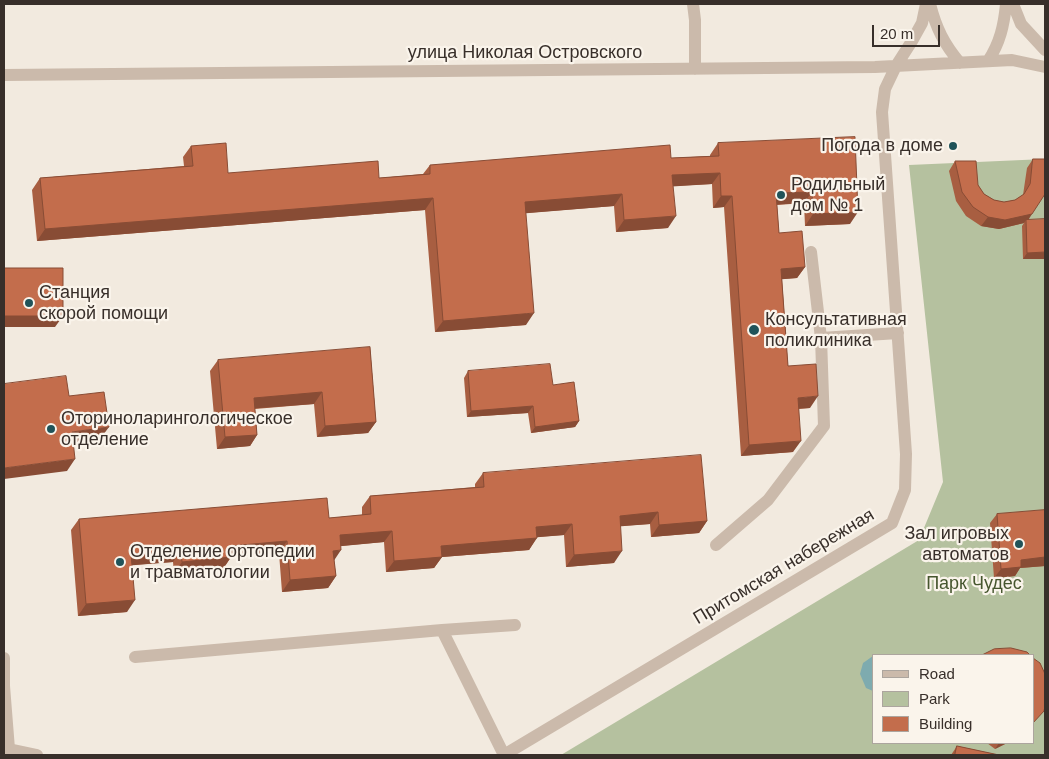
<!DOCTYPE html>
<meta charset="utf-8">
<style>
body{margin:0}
#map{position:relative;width:1049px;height:759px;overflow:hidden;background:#f2eadf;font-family:Arial,sans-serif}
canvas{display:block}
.frame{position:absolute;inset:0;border:5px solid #382f2a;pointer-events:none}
.legend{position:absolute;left:872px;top:654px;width:162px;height:90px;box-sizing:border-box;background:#faf4eb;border:1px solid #aca59e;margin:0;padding:6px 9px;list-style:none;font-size:15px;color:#382f2a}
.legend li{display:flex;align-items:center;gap:10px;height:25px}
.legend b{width:25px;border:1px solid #aca59e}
.scale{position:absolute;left:872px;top:25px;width:68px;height:22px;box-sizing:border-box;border:2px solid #382f2a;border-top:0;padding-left:6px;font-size:15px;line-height:18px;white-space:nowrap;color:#382f2a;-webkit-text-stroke:4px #faf4eb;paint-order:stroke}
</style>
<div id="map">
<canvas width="1049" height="759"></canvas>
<div class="frame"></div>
<ul class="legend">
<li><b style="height:6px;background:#cbbaab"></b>Road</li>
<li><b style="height:14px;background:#b5c19f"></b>Park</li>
<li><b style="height:14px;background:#c36d4c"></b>Building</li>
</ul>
<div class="scale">20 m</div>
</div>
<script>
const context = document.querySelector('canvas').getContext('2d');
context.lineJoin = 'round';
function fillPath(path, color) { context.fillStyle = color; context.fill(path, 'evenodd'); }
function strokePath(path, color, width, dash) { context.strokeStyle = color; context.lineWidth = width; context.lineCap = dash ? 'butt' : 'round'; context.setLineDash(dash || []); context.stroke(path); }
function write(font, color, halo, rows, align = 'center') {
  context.font = font + ' Arial,sans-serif'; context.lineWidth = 4.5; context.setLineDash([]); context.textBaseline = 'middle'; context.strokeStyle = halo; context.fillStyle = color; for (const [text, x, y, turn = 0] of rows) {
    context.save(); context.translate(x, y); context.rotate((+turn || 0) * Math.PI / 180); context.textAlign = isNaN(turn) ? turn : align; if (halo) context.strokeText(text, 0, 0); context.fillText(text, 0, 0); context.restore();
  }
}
fillPath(new Path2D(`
 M1045,159V755H561L919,540L943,482L909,165ZM873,655H1033V743H873Z`), '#b5c19f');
fillPath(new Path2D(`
 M873,656V691L866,688L860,674L863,663Z`), '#7eabaf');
strokePath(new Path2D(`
 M693,4L695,20V69
 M930,4C936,28 944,44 960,63
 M1013,4L1021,24L1045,50
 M988,61C1000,43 1004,25 1006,4
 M4,75L875,67L1012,60L1045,67
 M811,252L821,338
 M716,545L768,500L824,426L821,338L898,333
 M442,630L515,625
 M135,657L442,630L504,755
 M4,658V686L9,749
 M4,748L37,755
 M504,755L892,523L905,490L906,454L882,112L885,89L896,66L912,41L922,23L926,4`), '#cbbaab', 12);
fillPath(new Path2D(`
 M855,137L850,224L805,226L804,203L777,205L779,233L805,267L797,278L782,279L788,366L810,408L799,409L793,452L741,456L724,207L713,208L712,184L673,186L668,228L616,232L614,206L526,213V325L435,332L425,210L37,241L32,190L40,178L184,166L183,157L191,146L228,173L379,178L423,174L430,165L671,158L710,156V155L718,143Z
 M1033,159L1028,220L1045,259H1023L1022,226L1024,223L999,229L981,226L966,216L956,201L949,171L955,161L978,185L984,194L994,200L1004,202L1015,200L1023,195L1027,168Z
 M370,347L376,422L368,433L317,437L314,404L255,409L257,435L250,446L217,449L210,371L218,360Z
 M468,371L553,385L579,421L575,427L531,433L528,413L467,417L464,378Z
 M483,473L707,521L699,533L651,537L650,524L620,526L614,563L566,567L564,535L537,537L529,550L442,557L434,568L386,572L384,542L340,546L334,560L336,576L328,588L282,592L279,553L231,557L223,569L174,573L173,562L132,565L127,612L78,616L71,530L79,519L329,518L362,515V507L370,496L475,487V484Z
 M1045,510V566L1020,568L1015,576L994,578L990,523L997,514Z
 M987,743H1007L995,749Z
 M957,746L999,755H951Z`), '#a85e41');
fillPath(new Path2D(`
 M720,173L712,184L664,187L672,175Z
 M812,192L804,203L768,205L776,193Z
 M622,194L614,206L517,214L525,202Z
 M721,196H732L724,207L713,208Z
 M433,198L425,210L37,241L45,229Z
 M858,212L850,224L805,226L813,214Z
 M1032,214L1027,222L1026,220L1024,223L999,229L981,226L988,217Z
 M676,216L668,228L616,232L624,220Z
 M1045,252V259H1023L1027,253Z
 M805,267L797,278L773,280L781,269Z
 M534,313L526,325L435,332L443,321Z
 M4,316H63L55,327H4Z
 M322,392L314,404L246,409L254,398Z
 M818,396L810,408L790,409L798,398Z
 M533,406L528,413L467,417L471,411Z
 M579,421L575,427L531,433L535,427Z
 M376,422L368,433L317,437L325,426Z
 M109,427L100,439L63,444L72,432Z
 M257,435L250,446L217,449L225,437Z
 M801,441L793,452L741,456L749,445Z
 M75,459L67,471L4,479V468Z
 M658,512L650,524L612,527L620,516Z
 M707,521L699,533L651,537L659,525Z
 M572,524L564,535L528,538L536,527Z
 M392,531L384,542L332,547L340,535Z
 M537,538L529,550L442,557L434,568L386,572L394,561L441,546Z
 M287,541L279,553L222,557L230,546Z
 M181,550L173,562L123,566L131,554Z
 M341,550L333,562V551Z
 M622,551L614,563L566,567L574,555Z
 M231,557L223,569L174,573L182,562Z
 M1045,557V566L1020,568L1015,576L994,578L1001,569L1021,560Z
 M336,576L328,588L282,592L290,580Z
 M135,600L127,612L78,616L86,604Z
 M999,743H1007L995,749Z`), '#884c35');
const building = new Path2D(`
 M855,137L858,212L813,214L812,192L776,193L779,233L802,231L805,267L781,269L788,366L816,364L818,396L798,398L801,441L749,445L732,196H721L720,173L672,175L676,216L624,220L622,194L525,202L534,313L443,321L433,198L45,229L40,178L193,166L191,146L226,143L228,173L378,161L379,178L430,174V165L670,145L671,158L719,156L718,143Z
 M1033,159H1045V194L1032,214L1005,220L988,217L973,207L962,192L955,161H976L978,185L984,194L994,200L1004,202L1015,200L1024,194L1030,184Z
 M1045,219V252L1027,253L1026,220Z
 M4,268H63V316H4Z
 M370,347L376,422L325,426L322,392L254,398L257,435L225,437L218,360Z
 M550,364L553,385L574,382L579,421L535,427L533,406L471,411L468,371Z
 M66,376L69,396L104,392L109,427L72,432L75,459L4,468V384Z
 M701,455L707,521L659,525L658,512L620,516L622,551L574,555L572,524L536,527L537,538L441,546L442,557L394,561L392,531L340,535L341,550L333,551L336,576L290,580L287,541L230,546L231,557L182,562L181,550L131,554L135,600L86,604L79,519L327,498L329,518L371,514L370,496L484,487L483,473Z
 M1045,510V557L1021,560V567L1001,569L997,514Z
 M1011,648L1027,652L1030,655H982L994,649Z
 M1033,658L1040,663L1045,674V706L1044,711L1033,723Z
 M957,746L999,755H955Z`);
fillPath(building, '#c36d4c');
strokePath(building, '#884c35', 1);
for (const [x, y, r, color] of [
 [953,146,5,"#205359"],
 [781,195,5,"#205359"],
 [29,303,5,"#205359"],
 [754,330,6,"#205359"],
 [51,429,5,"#205359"],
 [1019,544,5,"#205359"],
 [120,562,5,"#205359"]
]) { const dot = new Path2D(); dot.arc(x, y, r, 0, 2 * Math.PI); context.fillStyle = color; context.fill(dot); strokePath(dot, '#faf4eb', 2); }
write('18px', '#382f2a', '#faf4eb', [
 ["улица Николая Островского",525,53],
 ["Притомская набережная",784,567,-31]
]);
write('18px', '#382f2a', '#faf4eb', [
 ["Погода в доме",943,146,"right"],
 ["Родильный",791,185],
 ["дом № 1",791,206],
 ["Станция",39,293],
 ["скорой помощи",39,314],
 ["Консультативная",765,320],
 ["поликлиника",765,341],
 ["Оториноларингологическое",61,419],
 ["отделение",61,440],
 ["Зал игровых",1009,534,"right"],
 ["автоматов",1009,555,"right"],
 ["Отделение ортопедии",130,552],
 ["и травматологии",130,573]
], 'left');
write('18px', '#46562e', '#faf4eb', [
 ["Парк Чудес",974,584]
]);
</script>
